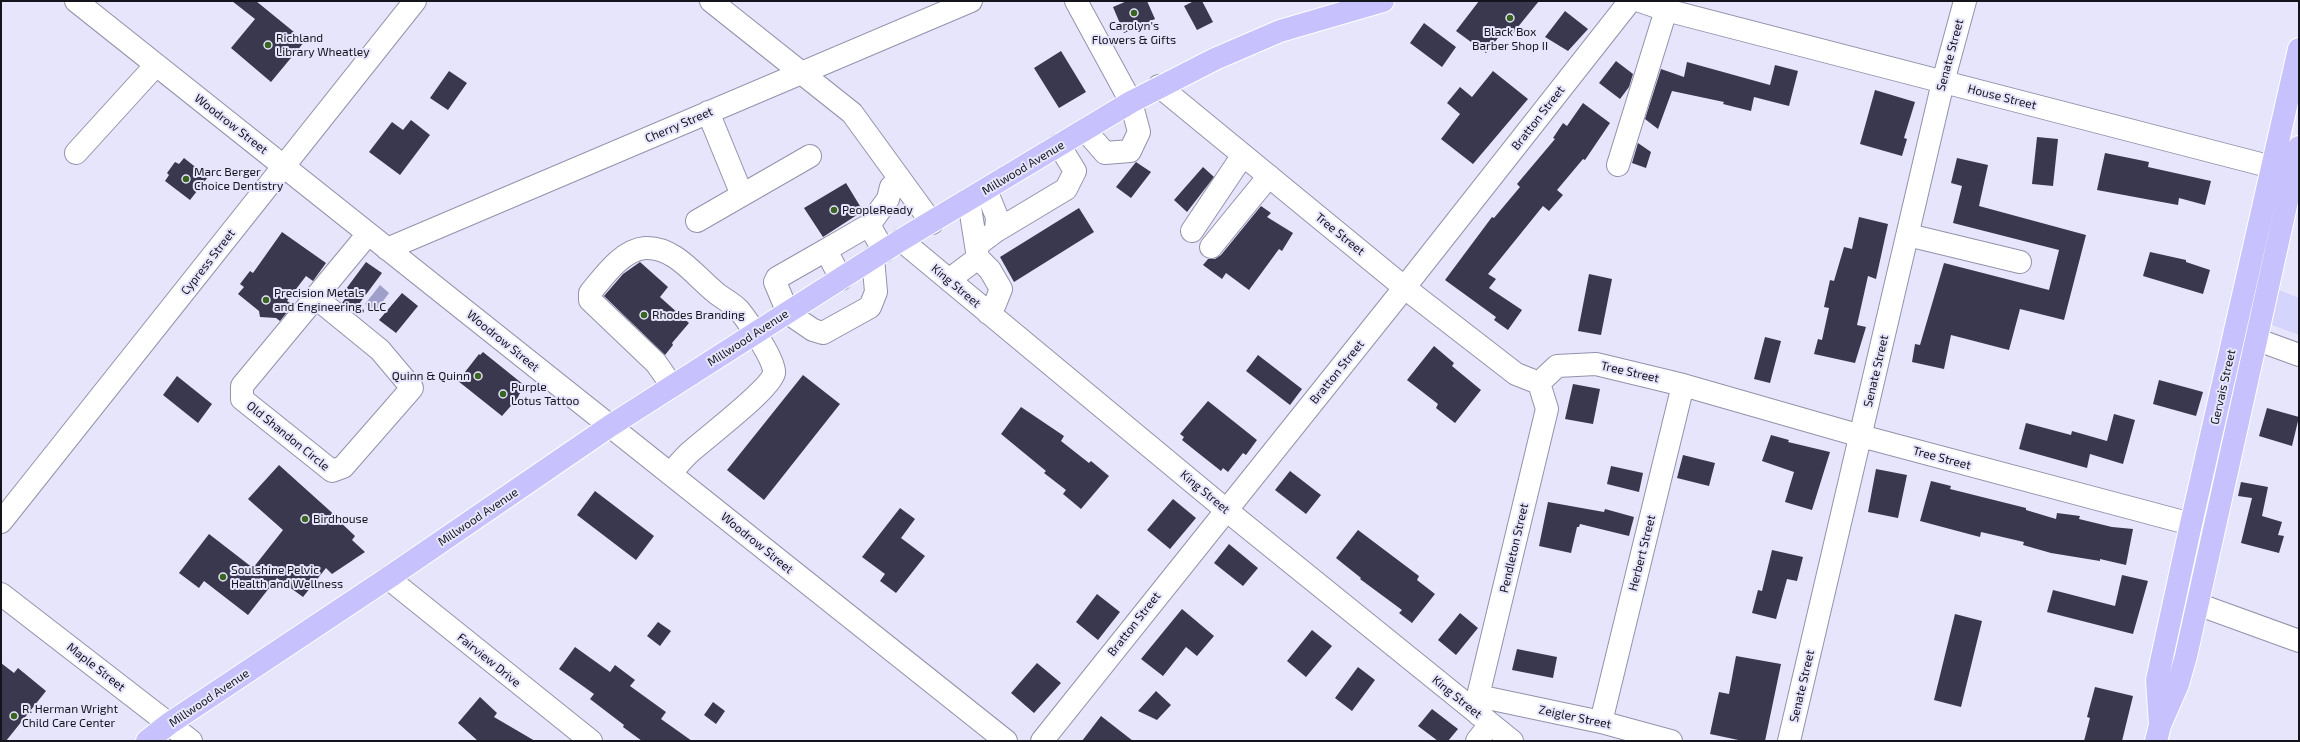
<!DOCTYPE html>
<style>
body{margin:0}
#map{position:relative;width:2300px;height:742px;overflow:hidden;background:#e6e5fc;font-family:"Exo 2",sans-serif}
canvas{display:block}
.frame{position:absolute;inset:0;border:2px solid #14141d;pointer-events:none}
</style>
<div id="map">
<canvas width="2300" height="742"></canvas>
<div class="frame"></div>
</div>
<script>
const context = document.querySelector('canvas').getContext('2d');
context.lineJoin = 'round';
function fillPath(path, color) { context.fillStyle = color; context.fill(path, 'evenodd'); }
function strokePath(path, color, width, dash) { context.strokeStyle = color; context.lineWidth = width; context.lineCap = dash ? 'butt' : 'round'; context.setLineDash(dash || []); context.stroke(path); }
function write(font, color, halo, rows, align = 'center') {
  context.font = font + ' "Exo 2",sans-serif'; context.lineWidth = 4; context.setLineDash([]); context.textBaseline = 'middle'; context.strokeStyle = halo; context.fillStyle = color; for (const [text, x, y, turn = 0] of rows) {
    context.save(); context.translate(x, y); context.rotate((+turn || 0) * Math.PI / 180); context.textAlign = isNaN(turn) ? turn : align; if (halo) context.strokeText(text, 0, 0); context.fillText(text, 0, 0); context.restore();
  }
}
fillPath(new Path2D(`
 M2279,290L2299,298V335L2272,325Z`), '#d5d4fc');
fillPath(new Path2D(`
 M380,285L389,293L375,312L365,304Z`), '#a09fca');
fillPath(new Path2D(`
 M232,1H256L305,41L271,82L231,48L255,19Z
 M1127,1H1147L1155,19L1124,33L1113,7Z
 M1194,1H1202L1213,22L1197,30L1184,6Z
 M1479,1H1539L1513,33L1506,28L1486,53L1456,31Z
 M1565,11L1588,29L1568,51L1545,37Z
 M1424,23L1456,47L1442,67L1410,43Z
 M1061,51L1086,92L1059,108L1034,68Z
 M1616,61L1633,74L1629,87L1620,99L1599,83Z
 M1687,62L1770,85L1775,65L1798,71L1789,106L1754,97L1751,111L1723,104L1724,102L1672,91L1658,129L1645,119L1661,69L1684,77Z
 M449,71L467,83L448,110L430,98Z
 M1493,71L1528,99L1473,164L1441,139L1460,114L1447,103L1460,87L1472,97Z
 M1875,90L1915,102L1904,138L1907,139L1902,156L1860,144Z
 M1583,103L1610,123L1585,160L1583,159L1557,190L1563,195L1549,211L1543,206L1488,274L1496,279L1489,288L1522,310L1508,330L1494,320L1496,317L1445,280L1492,217L1494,218L1520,187L1517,184L1555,139L1553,138L1563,123L1567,126Z
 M411,120L430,135L400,175L369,152L392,122L403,130Z
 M2037,137L2058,139L2053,186L2032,184Z
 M1638,143L1651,152L1646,168L1632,163Z
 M2105,153L2149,162L2148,167L2211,181L2205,205L2179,198L2178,205L2097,190Z
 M184,158L208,177L190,200L165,181L169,175L167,173L175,162L179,164Z
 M1957,158L1988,165L1979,206L2086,235L2064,320L2020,309L2009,350L1951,335L1944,369L1912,362L1915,344L1920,345L1944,263L2049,290L2059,250L1953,223L1962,186L1951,183Z
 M1136,162L1151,172L1131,198L1116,187Z
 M1203,167L1214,177L1187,212L1174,200Z
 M846,183L863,211L823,237L804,208Z
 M1261,206L1271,213L1267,217L1293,233L1282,251L1279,249L1249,290L1226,273L1222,279L1203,265L1208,259H1215L1221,255Z
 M1079,208L1094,232L1014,282L1000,257Z
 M1859,217L1888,224L1876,279L1868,276L1857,325L1866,327L1855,363L1814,354L1818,339L1822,340L1829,308L1824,307L1830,280L1834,281L1844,247L1852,249Z
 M282,232L326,263L313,281L306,276L287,301L293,305L280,321L276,318L260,317L259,311L238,294L244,287L240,284L250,271L253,273Z
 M2150,252L2186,260V262L2210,270L2203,294L2143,276Z
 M366,262L382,273L353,312L342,303L347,296L343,293Z
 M640,262L668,287L660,297L689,323L672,343L673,345L665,355L604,296L623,274Z
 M1589,274L1612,279L1601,335L1578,331Z
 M402,293L418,306L396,333L379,320Z
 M1765,337L1781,341L1770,383L1754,379Z
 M1434,346L1454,363L1452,366L1481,390L1455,423L1436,408L1438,404L1407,380Z
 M483,352L524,385L517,399L502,416L458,381L479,354L480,355Z
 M1258,355L1302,389L1290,405L1246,371Z
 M803,375L840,404L764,500L727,470Z
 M177,376L212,404L198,423L163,395Z
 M2159,380L2203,392L2196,416L2153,404Z
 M1573,384L1600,389L1593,424L1565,419Z
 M1208,401L1257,440L1246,455L1243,453L1228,472L1223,468L1221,471L1197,452L1182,440L1184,437L1180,434Z
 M1021,407L1064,436L1061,441L1089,463L1091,461L1109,476L1081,509L1063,494L1066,490L1044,473L1046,471L1001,434Z
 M2267,408L2299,417L2292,446L2259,436Z
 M2114,414L2135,420L2123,464L2090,454L2087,468L2019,449L2026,423L2071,435L2072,431L2107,441Z
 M1771,435L1789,440L1788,442L1830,452L1812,510L1785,502L1794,472L1762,461Z
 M1683,455L1715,463L1709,486L1677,478Z
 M279,465L339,519L338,520L355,536L352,540L365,552L332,574L326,568L303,597L277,578L248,615L204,581L199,588L179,573L209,534L253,568L283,530L248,499Z
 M1611,466L1643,473L1639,492L1607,484Z
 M1876,469L1907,475L1898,518L1868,512Z
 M1290,471L1321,495L1306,514L1275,490Z
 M1931,481L1951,486L1950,489L2026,508V510L2056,519L2057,513L2080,516L2079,519L2112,527L2133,529L2126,565L2100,559V561L2051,553L2023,545L2024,542L1981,532L1980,537L1920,521Z
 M2241,482L2268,487L2262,516L2282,522L2278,535L2284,536L2279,553L2241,543L2252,498L2238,496Z
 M595,491L654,536L636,560L577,515Z
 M1173,499L1196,518L1170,549L1147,530Z
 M1548,502L1604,512L1605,509L1634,517L1629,536L1580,524L1579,527H1577L1571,553L1539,546Z
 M900,508L915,519L901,538L925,556L896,593L880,581L885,574L862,557Z
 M1358,530L1419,576L1417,580L1435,594L1412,623L1399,613L1402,610L1360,579L1361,578L1336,558Z
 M1229,544L1258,568L1243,586L1214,563Z
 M1772,550L1803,557L1797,581L1787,579L1776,619L1752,613L1758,590L1762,591Z
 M2122,575L2148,581L2133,634L2047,612L2053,590L2115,606Z
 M1097,594L1120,612L1098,640L1076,622Z
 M1182,609L1214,636L1197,656L1186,647L1163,676L1141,659Z
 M1460,613L1478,628L1456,655L1438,640Z
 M1955,614L1982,621L1961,707L1934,700Z
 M658,622L671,631L660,646L647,636Z
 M1312,630L1332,646L1306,677L1287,661Z
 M575,647L610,672L615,665L635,680L630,686L666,712L661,719L692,741H642L623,727L624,725L590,699L594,694L559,669Z
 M1517,649L1557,657L1553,678L1512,670Z
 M1736,656L1781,664L1765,741H1743L1710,734L1719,692L1729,694Z
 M1,663L14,673L18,668L46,691L6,741H1Z
 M1037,663L1061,683L1034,713L1011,693Z
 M1358,667L1375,680L1352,711L1335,698Z
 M2095,687L2133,696L2122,741H2084L2090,718L2087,717Z
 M1156,691L1171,705L1157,720L1138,711Z
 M480,697L497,713L494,717L535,741H478L458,723Z
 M713,702L725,711L716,724L704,715Z
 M1432,709L1458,729L1448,741H1438L1418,726Z
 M1101,716L1133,741H1082Z`), '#39384e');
const minor = new Path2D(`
 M76,1L1006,741
 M711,1L852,113L932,223
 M1076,1L1131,102L1139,132L1130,151L1105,153L1085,130
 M1640,1L1666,10L2272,167
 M1159,86L1405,288L1516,374L1539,383
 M708,112L742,195
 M76,153L156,65
 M1618,165L1666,10
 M969,201L978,258
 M697,221L810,156
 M869,225L888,199L891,187L900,179
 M996,231L1066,189L1075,171L1059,145
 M1192,231L1243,155
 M1908,235L2020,262
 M901,240L1225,509L1512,741
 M976,246L996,231L997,217L986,190
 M1211,247L1269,176
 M387,249L971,1
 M826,250L869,225L884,251
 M841,279L826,250L777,278L775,282L788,313L813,330L823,333L870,307L876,292L873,258
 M950,281L958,273L978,258L990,270L1001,289L995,304L988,313
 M315,297L380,350L412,388L343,467L332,471L242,399V386C284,336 326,285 368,234
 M2236,332L2299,355
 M1539,383L1557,366L1596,364L1683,385L1861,436L2191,524
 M670,474C676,467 682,460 688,454C704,439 770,390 774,373C776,361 747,320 739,310C731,302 723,299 715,292C695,276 674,246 645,248C622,250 604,276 590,293V300L656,363L672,386
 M1,522L415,1
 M388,578L591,741
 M1,594L191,741
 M2197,604L2299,641
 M1478,696L1601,722L1671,741
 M1478,714V696L1547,409L1539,383
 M1601,722L1683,385
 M1042,741L1397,297L1630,1
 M1477,741L1490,724
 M1789,741L1943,82L1965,1`);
const major = new Path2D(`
 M2160,725L2157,680L2191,524L2299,49
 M147,741L170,723L388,578L610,426L901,240L1131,102L1215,59L1280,31L1383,1
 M2156,741L2160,725L2178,684L2186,656L2299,147`);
strokePath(minor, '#9292ab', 24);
strokePath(major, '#fff', 24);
strokePath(minor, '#fff', 22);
strokePath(major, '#c7c2fd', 22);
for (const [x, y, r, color] of [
 [1134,13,4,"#3a6422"],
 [1510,18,4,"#3a6422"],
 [268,45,4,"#3a6422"],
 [186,179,4,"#3a6422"],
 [834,210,4,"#3a6422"],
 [266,300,4,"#3a6422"],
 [644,315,4,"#3a6422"],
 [478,376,4,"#3a6422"],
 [503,394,4,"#3a6422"],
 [305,519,4,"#3a6422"],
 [223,577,4,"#3a6422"],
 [14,716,4,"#3a6422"]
]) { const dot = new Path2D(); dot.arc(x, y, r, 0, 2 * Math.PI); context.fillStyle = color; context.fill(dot); strokePath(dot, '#e6e5fc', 1.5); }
write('12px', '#14141d', '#e6e5fc', [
 ["Carolyn's",1134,26,"center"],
 ["Flowers & Gifts",1134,40,"center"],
 ["Black Box",1510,32,"center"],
 ["Barber Shop II",1510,46,"center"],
 ["Richland",276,38],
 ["Library Wheatley",276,52],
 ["Marc Berger",194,172],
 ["Choice Dentistry",194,186],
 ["PeopleReady",842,210],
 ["Precision Metals",274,293],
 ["and Engineering, LLC",274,307],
 ["Rhodes Branding",652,315],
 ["Quinn & Quinn",470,376,"right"],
 ["Purple",511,387],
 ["Lotus Tattoo",511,401],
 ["Birdhouse",313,519],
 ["Soulshine Pelvic",231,570],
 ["Health and Wellness",231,584],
 ["R. Herman Wright",22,709],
 ["Child Care Center",22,723]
], 'left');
write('12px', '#14141d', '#e6e5fc', [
 ["Senate Street",1950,55,-75],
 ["House Street",2002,97,14],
 ["Bratton Street",1538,118,-52],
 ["Woodrow Street",231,124,38],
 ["Cherry Street",679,125,-23],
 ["Millwood Avenue",1023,168,-31],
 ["Tree Street",1340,234,39],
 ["Cypress Street",208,262,-52],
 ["King Street",956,286,40],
 ["Millwood Avenue",748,338,-33],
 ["Woodrow Street",503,341,39],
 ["Senate Street",1876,371,-77],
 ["Bratton Street",1337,372,-51],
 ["Tree Street",1630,372,13],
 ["Gervais Street",2223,387,-77],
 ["Old Shandon Circle",288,436,39],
 ["Tree Street",1942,458,15],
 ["King Street",1205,492,40],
 ["Millwood Avenue",478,517,-34],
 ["Woodrow Street",757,543,39],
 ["Pendleton Street",1514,548,-77],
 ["Herbert Street",1642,553,-76],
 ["Bratton Street",1134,624,-52],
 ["Fairview Drive",489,660,39],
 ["Maple Street",96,667,38],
 ["Senate Street",1802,686,-77],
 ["King Street",1457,697,39],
 ["Millwood Avenue",209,698,-34],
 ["Zeigler Street",1575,717,12]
]);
</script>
